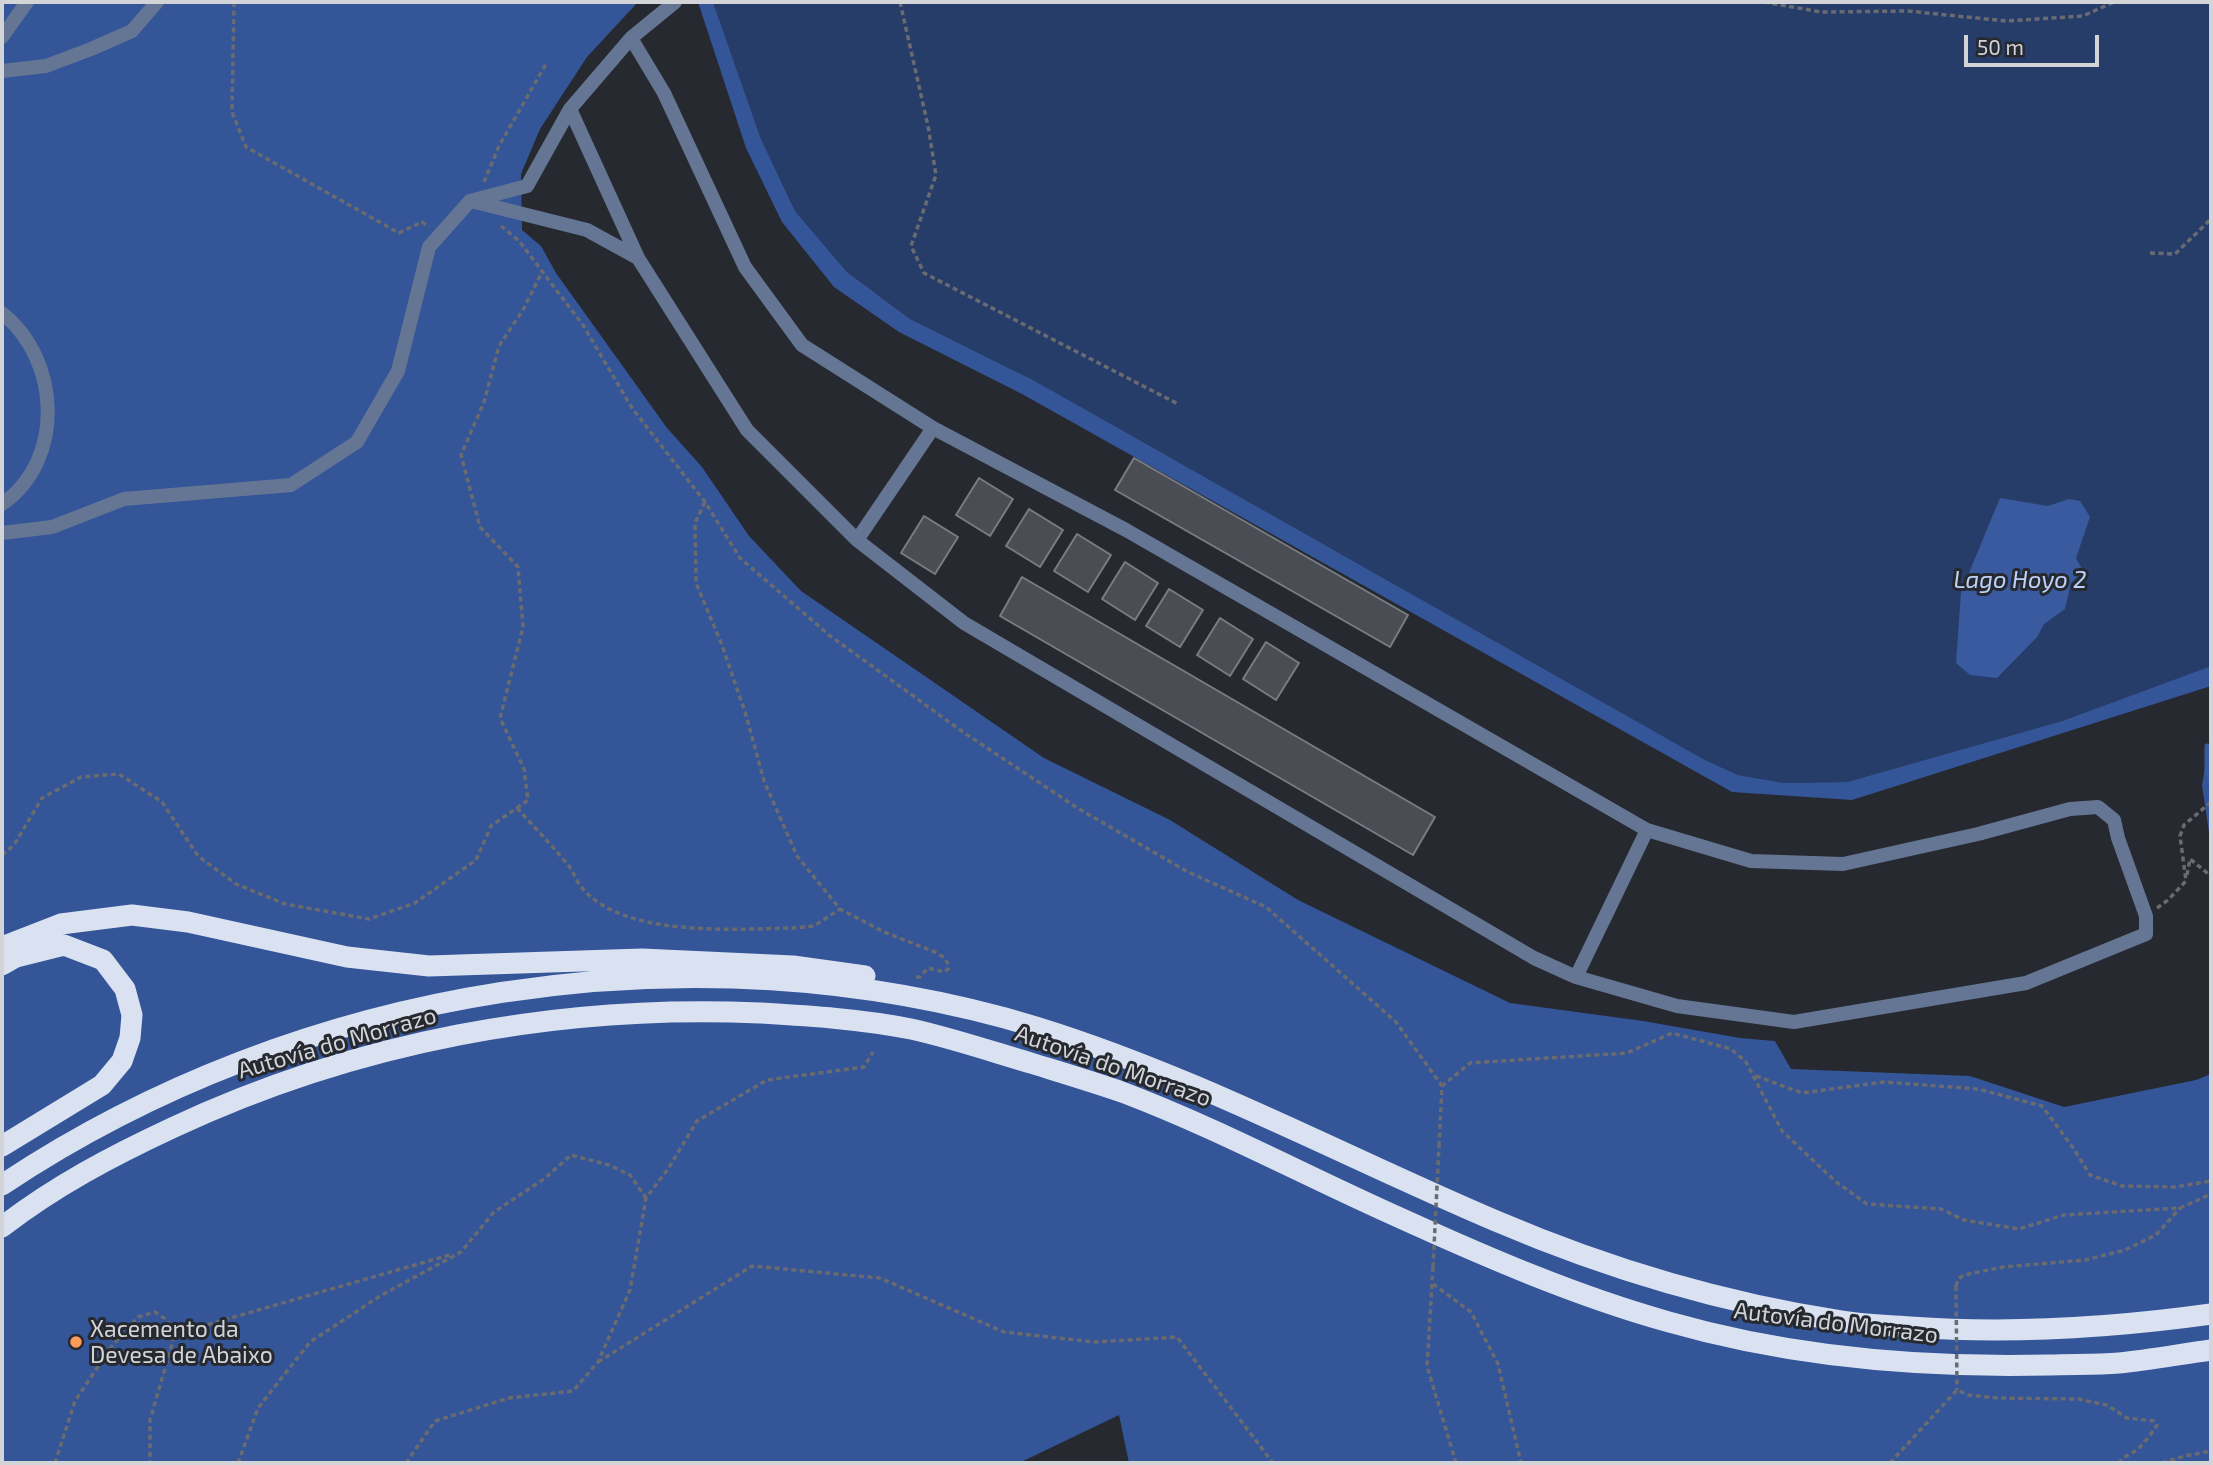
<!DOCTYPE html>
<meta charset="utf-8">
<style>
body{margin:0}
#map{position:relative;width:2213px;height:1465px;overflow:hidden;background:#26292f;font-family:"Exo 2",sans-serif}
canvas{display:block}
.frame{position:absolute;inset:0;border:4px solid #d2d4d8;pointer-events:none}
.scale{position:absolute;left:1964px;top:35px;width:135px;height:32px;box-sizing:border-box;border:4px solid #d2d4d8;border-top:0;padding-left:9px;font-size:21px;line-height:24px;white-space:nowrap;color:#d2d4d8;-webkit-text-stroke:5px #26292f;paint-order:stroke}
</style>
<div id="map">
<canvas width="2213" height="1465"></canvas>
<div class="frame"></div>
<div class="scale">50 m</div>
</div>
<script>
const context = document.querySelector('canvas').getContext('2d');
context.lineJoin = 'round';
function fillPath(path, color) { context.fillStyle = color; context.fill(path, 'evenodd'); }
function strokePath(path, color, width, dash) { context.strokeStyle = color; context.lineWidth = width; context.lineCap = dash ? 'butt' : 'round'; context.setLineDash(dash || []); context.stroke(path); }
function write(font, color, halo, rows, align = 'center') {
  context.font = font + ' "Exo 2",sans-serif'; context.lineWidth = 6; context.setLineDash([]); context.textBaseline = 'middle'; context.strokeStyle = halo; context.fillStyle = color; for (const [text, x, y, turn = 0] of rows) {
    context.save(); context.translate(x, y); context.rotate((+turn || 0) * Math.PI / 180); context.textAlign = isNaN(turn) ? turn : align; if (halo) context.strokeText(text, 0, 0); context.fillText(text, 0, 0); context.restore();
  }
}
fillPath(new Path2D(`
 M713,2H2211V666L2062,721L1847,782L1784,783L1738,775L1705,760L1035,381L910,319L847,272L795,211L761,139Z`), '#263d69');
fillPath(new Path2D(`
 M2,2H638L587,57L540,129L521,174L522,230L541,246L556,273L667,428L702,467L749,536L801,591L1044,758L1170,820L1298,900L1510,1003L1643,1021L1740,1038L1775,1041L1791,1069L1970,1076L2064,1107L2196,1080L2211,1074V1463H1129L1119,1415L1019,1463H2Z
 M698,2H713L761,139L795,211L847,272L910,319L1035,381L1705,760L1738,775L1784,783L1847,782L2062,721L2211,666V686L1852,800L1732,792L1022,394L899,332L834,287L782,222L746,148Z
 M2211,732V846L2202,785Z`), '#345598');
fillPath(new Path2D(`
 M2000,498L2048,506L2069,499L2080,501L2090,517L2076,558L2083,571L2071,583L2065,609L2044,624L2037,637L1997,678L1970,675L1956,663L1961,592Z`), '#395a9e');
strokePath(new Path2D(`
 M2207,746V770L2211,782`), '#395a9e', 5);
const building = new Path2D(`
 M1134,458L1408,615L1390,647L1115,490Z
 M979,478L1013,499L990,536L956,515Z
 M1029,509L1063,530L1040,567L1006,546Z
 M924,516L958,537L935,574L901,553Z
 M1077,534L1111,555L1088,592L1054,571Z
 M1125,562L1158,583L1135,620L1102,599Z
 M1022,577L1435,817L1413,855L1000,616Z
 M1169,589L1203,610L1180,647L1146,626Z
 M1220,618L1253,639L1230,676L1197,655Z
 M1266,642L1299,663L1276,700L1243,679Z`);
fillPath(building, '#4a4d54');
strokePath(building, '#787c83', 2);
strokePath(new Path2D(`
 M234,2L232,112L246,147L399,233L422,222L429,227
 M900,2L928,126L936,175L911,246L924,273L1178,404
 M1764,2L1821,12L1908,11L2006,21L2083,16L2114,2
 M484,182L499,146L546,64
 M501,226L519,241L583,325L632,408L705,502L740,558L829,635L963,732L1079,809L1188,872L1266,907L1396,1022L1442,1086
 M2150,253L2175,254L2211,219
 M705,502L695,523L696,583L722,645L746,715L764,781L797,856L840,909L884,932L935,952L943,957L949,965L948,969L944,972L928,968L920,977H914
 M517,808C534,827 552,845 568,865C574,872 576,881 582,888C624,938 735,929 794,928L814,926L840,909
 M2,855L14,845L42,798L81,777L119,774L162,802L198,856L236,884L285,904L369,919L415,903L476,860L491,826L528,800L524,769L500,718L523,627L518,567L480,527L461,455L484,402L499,346L523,310L542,272
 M2187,875L2190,859L2211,876
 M2157,908L2168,900L2186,881L2180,836L2184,825L2210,803L2211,800
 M1756,1076L1802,1093L1884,1082L1978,1089L2042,1106L2074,1149L2090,1175L2122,1186L2175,1187L2211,1181
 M1439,1146L1442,1086L1470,1063L1627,1053L1672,1033L1731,1049L1746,1062L1782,1131L1835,1181L1867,1204L1941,1209L1964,1220L2019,1229L2064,1215L2180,1208L2211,1194
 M1433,1267L1427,1366L1456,1463
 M1433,1284L1471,1312L1498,1364L1521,1463
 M1956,1286L1958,1279L1964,1275L2003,1267L2085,1260L2125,1250L2156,1235L2180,1208
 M175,1334L453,1254
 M598,1362L752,1266L880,1278L1004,1332L1095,1342L1177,1337L1273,1463
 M55,1463L75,1401L111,1347L138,1317L155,1312L167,1320L175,1334L150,1420V1463
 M238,1463L258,1408L310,1342L380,1296L461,1252L494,1212L544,1179L571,1155L609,1165L630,1175L646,1198
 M406,1463L435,1421L509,1398L573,1391L598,1362L630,1290L646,1198L668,1169L697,1121L767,1080L864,1067L873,1052
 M1890,1463L1957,1390L1968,1395L1997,1398L2078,1399L2107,1405L2127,1418L2154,1421L2157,1425C2152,1433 2145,1442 2138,1449C2131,1454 2124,1456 2119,1463
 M2162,1463L2185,1456L2211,1451`), '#696b70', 3.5, [5, 3.5]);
strokePath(new Path2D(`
 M2,37L27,2
 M631,38L675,2
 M2,71L46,66L91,49L132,31L157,2
 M570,109L638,258
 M471,201L587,230L638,258L747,430L857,540
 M2,313C60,359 66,460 2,504
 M2,533L52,527L124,499L291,485L357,442L398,371L429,247L470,201L527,186L570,109L631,38L664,93L745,267L802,345L933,428L1126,530L1647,830L1751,861L1843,864L1978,834L2070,809L2098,807L2114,820L2118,838L2146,916V934L2026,983L1794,1022L1677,1006L1576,977L1534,958L964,623L857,540L933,428
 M1576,977L1647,830`), '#657695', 14);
strokePath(new Path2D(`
 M2,947L61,924L132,915L188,922L347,957L429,966L642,959L793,966L865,976
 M2,965L16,957L64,945L103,960L125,989L132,1015L130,1038L122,1061L102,1085L2,1146
 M2,1185C300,986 692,923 1036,1027C1195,1076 1343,1156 1496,1221C1606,1268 1723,1303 1841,1321C1864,1325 1887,1325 1910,1327C2011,1334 2111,1328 2211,1314
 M2,1227C55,1186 112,1156 172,1128C355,1042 558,1004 760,1013C810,1016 861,1019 911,1029C952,1038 993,1052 1034,1064C1063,1073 1093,1082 1122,1092C1217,1128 1306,1176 1398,1217C1486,1257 1576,1296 1669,1322C1791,1357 1922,1368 2049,1365C2072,1364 2096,1365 2119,1363C2150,1360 2181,1354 2211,1350`), '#dae2f2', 21);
strokePath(new Path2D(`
 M1433,1267L1439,1146
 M1956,1286L1957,1390`), '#696b70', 3.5, [5, 3.5]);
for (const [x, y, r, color] of [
 [76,1342,7,"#fe9b59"]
]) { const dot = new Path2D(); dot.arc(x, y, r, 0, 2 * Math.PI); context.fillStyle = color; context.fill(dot); strokePath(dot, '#26292f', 2.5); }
write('23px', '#d2d4d8', '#26292f', [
 ["Autovía do Morrazo",337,1043,-16],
 ["Autovía do Morrazo",1113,1066,19],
 ["Autovía do Morrazo",1836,1323,7]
]);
write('23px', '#d2d4d8', '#26292f', [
 ["Xacemento da",90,1329],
 ["Devesa de Abaixo",90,1355]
], 'left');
write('italic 24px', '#bcd1f7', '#26292f', [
 ["Lago Hoyo 2",2020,580]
]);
</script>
